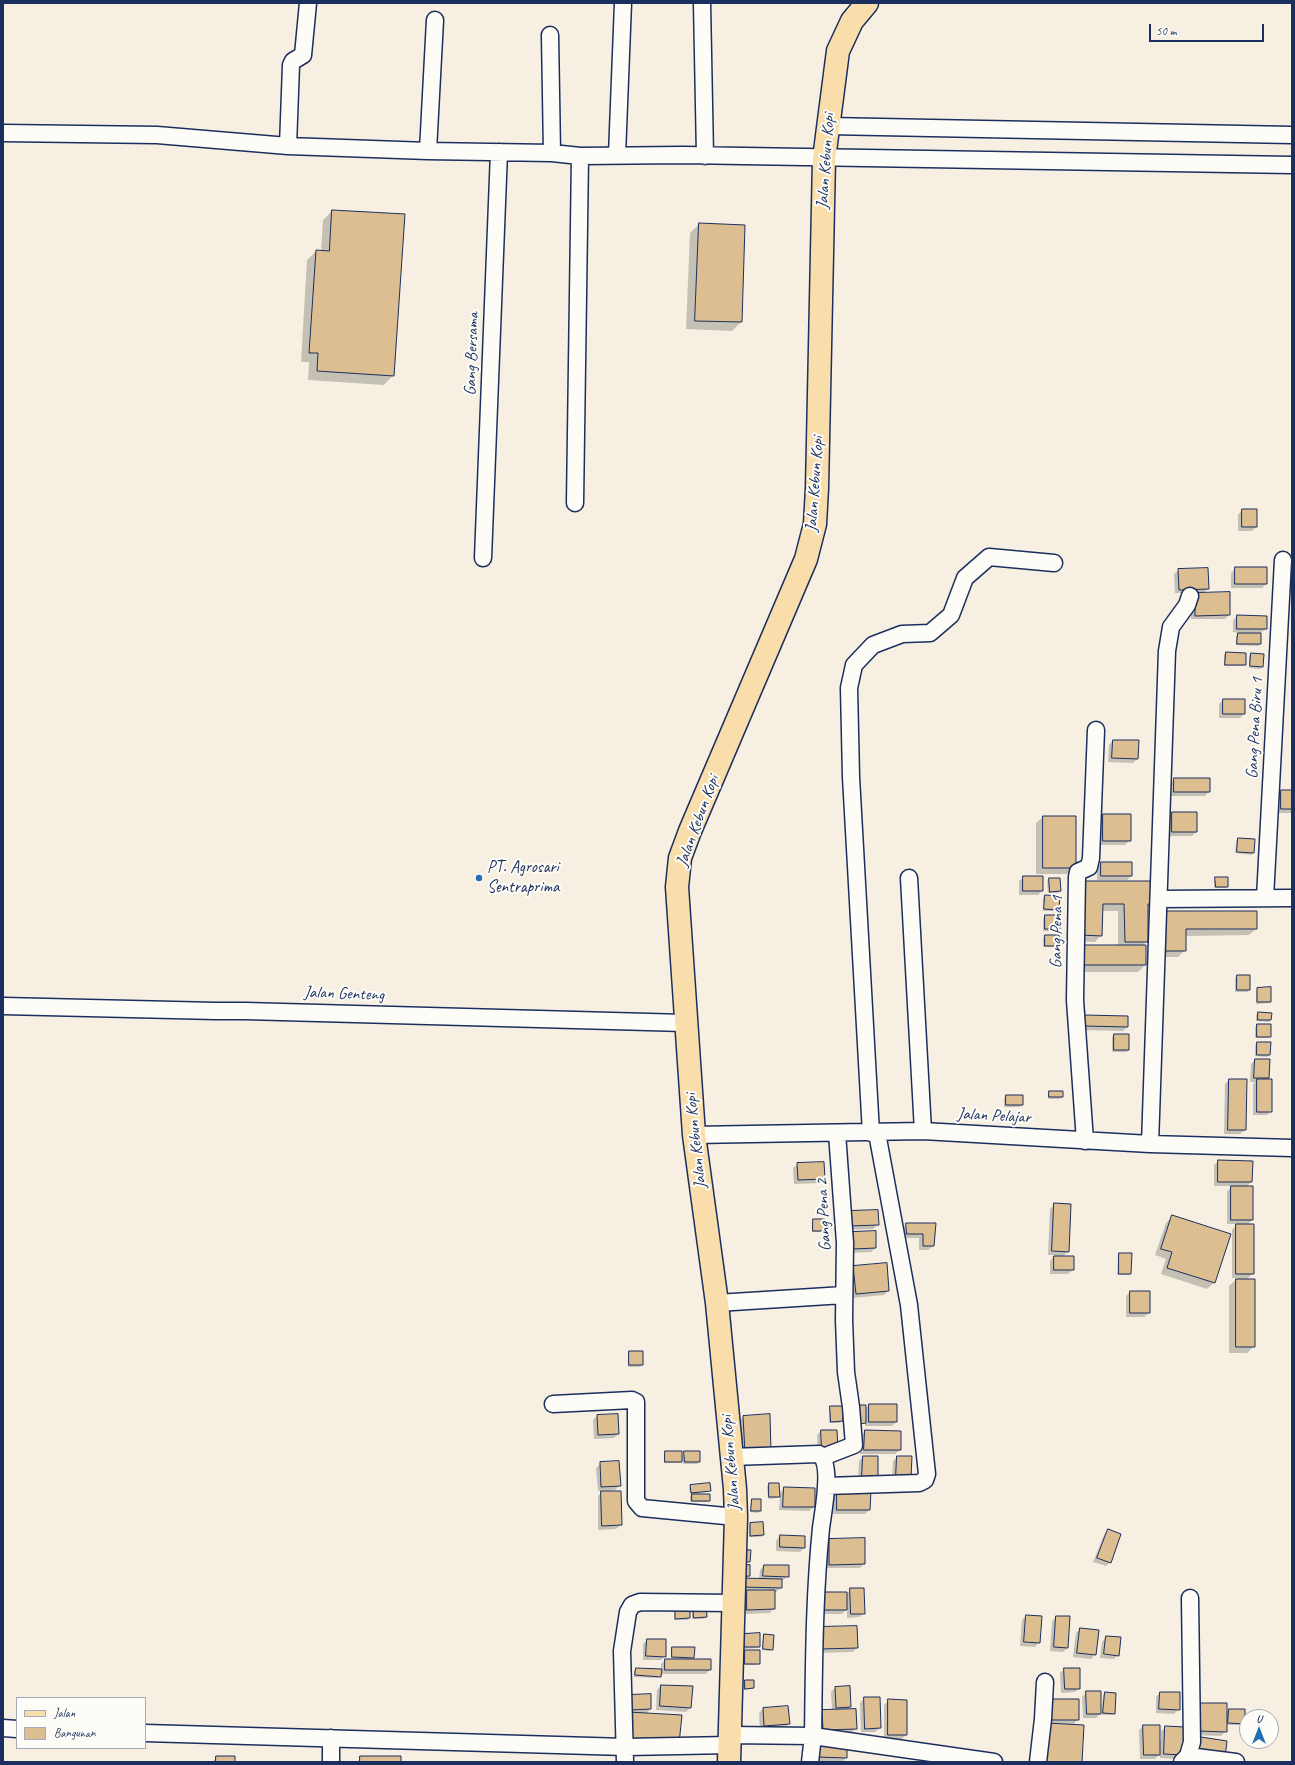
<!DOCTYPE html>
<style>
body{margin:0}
#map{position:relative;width:1295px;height:1765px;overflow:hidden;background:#f7f0e2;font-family:Caveat,sans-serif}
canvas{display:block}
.frame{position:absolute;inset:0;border:4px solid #1b2f5e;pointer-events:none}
.legend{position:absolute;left:16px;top:1697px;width:130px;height:52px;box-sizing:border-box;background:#fdfcf7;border:1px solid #a3aaba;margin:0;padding:5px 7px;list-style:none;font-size:12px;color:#1b2f5e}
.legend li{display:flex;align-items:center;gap:8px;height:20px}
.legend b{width:20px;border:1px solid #a3aaba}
.north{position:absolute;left:1239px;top:1709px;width:40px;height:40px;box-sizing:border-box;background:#fdfcf7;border:1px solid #a3aaba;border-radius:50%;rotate:0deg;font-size:11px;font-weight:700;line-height:16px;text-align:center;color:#1b2f5e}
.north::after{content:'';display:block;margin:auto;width:14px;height:18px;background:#1f6fb2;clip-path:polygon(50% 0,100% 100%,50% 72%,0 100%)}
.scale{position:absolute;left:1149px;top:24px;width:115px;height:18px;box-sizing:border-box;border:2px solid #1b2f5e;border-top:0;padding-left:5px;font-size:12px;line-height:14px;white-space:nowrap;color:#1b2f5e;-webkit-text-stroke:3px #fdfcf7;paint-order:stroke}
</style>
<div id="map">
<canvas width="1295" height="1765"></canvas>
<div class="frame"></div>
<ul class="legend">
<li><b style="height:5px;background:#f9deab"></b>Jalan</li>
<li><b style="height:11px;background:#ddbe90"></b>Bangunan</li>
</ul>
<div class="north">U</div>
<div class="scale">50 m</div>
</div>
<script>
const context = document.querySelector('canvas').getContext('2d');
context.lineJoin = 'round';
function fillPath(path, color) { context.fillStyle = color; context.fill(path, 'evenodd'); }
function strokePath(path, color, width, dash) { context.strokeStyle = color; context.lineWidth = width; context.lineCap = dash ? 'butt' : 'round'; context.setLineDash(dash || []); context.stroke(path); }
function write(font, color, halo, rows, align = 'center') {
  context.font = font + ' Caveat,sans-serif'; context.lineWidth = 4; context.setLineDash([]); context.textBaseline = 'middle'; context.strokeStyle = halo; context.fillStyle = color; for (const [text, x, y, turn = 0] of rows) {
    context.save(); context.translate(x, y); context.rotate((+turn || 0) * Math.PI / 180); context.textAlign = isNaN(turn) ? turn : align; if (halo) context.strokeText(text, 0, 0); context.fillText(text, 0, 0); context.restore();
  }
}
fillPath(new Path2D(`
 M332,211L393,375L384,385L308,380L309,362H301L307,260L316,251L321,252L323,220Z
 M699,224L741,322L732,331L686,329L690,233Z
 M1242,510L1256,527L1252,531H1238V515Z
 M1236,568L1266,584L1262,588H1231V573Z
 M1179,570L1208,589L1203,593L1229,615L1225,619H1191V598L1196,593H1175L1174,574Z
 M1238,616L1266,629L1260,633V644L1258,646L1236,645V636L1239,633L1233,632V620Z
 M1226,653L1245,665L1243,666H1224V655Z
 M1251,654L1262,667L1260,669L1249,668V656Z
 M1223,700L1244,714L1240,718H1219V704Z
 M1113,741H1138L1137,759L1133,763L1108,762L1109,745Z
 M1175,779L1209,791L1205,796H1170V783Z
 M1282,791H1292V813H1277V796Z
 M1172,812L1196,832L1192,836H1168V817Z
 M1103,815H1130V840L1125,845H1099V819Z
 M1043,817L1075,868L1069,874H1036V823Z
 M1238,839L1253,853L1251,855L1235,853L1236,841Z
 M1101,863L1131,876L1127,880H1097V867Z
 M1024,877L1042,891L1038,895H1019V881Z
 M1216,878L1227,886L1226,888H1214V880Z
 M1049,879L1060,891L1058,893H1048L1047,881Z
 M1076,889L1150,904L1147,907V941L1142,946L1145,965L1138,972H1076V953L1118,946V911H1102L1101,935L1095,942L1074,941Z
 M1045,896L1058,909L1056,911H1043V898Z
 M1166,912L1256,929L1249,935L1185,936V950L1178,957H1160V918Z
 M1045,916L1059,929L1058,931H1043V918Z
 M1045,936L1058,946L1056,947H1043V938Z
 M1237,976L1249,990L1248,992H1235V978Z
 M1258,989L1270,1001L1269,1003L1256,1004V990Z
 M1258,1013L1270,1020L1269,1022L1256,1021V1015Z
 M1080,1021L1127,1027L1123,1031L1080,1030Z
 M1257,1025L1270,1036L1268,1038H1255V1027Z
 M1114,1035L1128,1050L1127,1052H1112V1037Z
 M1257,1043L1269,1055L1267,1057L1255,1056V1045Z
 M1255,1060H1269L1268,1080L1271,1111L1267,1115H1253V1084L1255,1082H1250L1251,1064Z
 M1229,1080H1246L1245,1130L1240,1134H1224L1225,1084Z
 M1050,1092L1062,1097L1060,1099H1048V1094Z
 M1006,1096H1022V1105L1020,1107H1004V1098Z
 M1219,1161L1251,1182L1246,1187L1252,1220L1247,1225L1253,1273L1246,1280L1254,1346L1247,1353H1229V1286L1238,1278H1232V1230L1237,1224H1227V1191L1233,1186H1214V1165Z
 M798,1164L824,1179L819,1183L794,1184L793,1168Z
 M1055,1204L1068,1251L1063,1257L1073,1270L1068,1274H1050V1261L1055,1255H1048L1050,1209Z
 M1173,1216L1229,1234L1214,1283L1207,1289L1161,1274L1166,1259L1155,1255L1166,1223Z
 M844,1217L878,1224L873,1229L845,1230Z
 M814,1220L824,1231L822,1232H812V1222Z
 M907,1224H935L933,1246L928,1250H919V1238H903L902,1228Z
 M875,1232V1248L871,1252L849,1253V1237L853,1233Z
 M1120,1254L1130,1273L1129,1275H1117L1118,1256Z
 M853,1267L888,1291L884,1295L852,1298L849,1271Z
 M1130,1292L1149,1313L1144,1317H1126V1296Z
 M630,1352H642V1365L640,1367H628V1354Z
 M869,1405L896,1422L892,1426H865V1409Z
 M830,1407L842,1421L840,1423H829V1409Z
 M597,1416L618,1434L614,1438L594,1439L593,1420Z
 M769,1416L741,1457L739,1421L743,1417Z
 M821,1431L832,1454L818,1455L817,1435Z
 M865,1431L900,1450L895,1454H860L861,1436Z
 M665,1452L681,1456L685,1452L699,1462L697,1464H683V1460L679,1463H664V1454Z
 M863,1457L877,1477L858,1481L859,1461Z
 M897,1457L910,1477L892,1481L893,1461Z
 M601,1463L620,1485L615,1490L598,1491L596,1468Z
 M769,1484L779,1494L784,1488L814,1507L809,1511L779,1510L780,1496L777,1498L768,1499L767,1486Z
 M691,1486L710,1490L708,1492L698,1493L709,1500L707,1502H690V1496L693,1494H690L689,1488Z
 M603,1491L621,1525L616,1529L598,1530V1496Z
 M838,1491L869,1510L865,1514H833L834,1495Z
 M752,1500H760V1511L758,1513L750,1512L751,1502Z
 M750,1524L763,1535L761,1537H749V1526Z
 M1108,1530L1110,1562L1106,1566L1093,1562L1104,1535Z
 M780,1536L804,1548L800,1552L776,1551V1541Z
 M830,1540L864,1564L860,1568H826L825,1544Z
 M764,1566H788V1576L783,1580H781V1588L776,1592H774V1608L770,1613L743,1614V1596L747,1591H738L735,1578L749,1576L746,1579H759L760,1570Z
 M851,1589L864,1613L859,1617L847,1618V1609L842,1614H818L823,1593H848Z
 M674,1607L689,1618L688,1620H674Z
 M692,1608L706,1617L704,1619H692Z
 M1026,1616L1039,1642L1035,1647L1020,1646L1022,1620Z
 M1056,1617L1067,1648L1063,1652L1050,1651L1052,1621Z
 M1080,1629L1095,1654L1091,1659L1073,1657L1076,1633Z
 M815,1633L857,1647L853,1652L815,1653Z
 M744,1635L759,1647L757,1648L743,1649V1637Z
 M765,1635L772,1649L770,1651L762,1650L763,1637Z
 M1106,1637L1118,1655L1114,1659L1100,1658L1102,1642Z
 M647,1640L665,1656L661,1660H643V1644Z
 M672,1648L693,1657L690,1660L710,1669L706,1674H660L658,1678L634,1677V1671L636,1669L661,1670V1664L665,1660H671V1650Z
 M745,1651L759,1663L757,1665H743L744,1653Z
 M1065,1669L1079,1688L1075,1692L1061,1693L1060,1673Z
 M745,1681L753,1688L751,1689L744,1690L743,1683Z
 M661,1686L690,1708L686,1712L656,1710L657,1690Z
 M849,1687L850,1707L846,1711L856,1728L852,1733L819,1734L818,1716L823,1711H832L831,1692L835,1688Z
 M1087,1692L1100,1712H1102L1103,1695L1105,1693L1114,1714L1112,1715H1102V1712L1096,1718H1083L1082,1697Z
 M1160,1693L1179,1709L1174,1714L1156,1713V1697Z
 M650,1695V1709L646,1714L625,1751L630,1696Z
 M865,1698L880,1728L875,1732H861L860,1703Z
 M888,1701L906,1735L902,1739H884V1705Z
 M1044,1704L1078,1719L1073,1725L1081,1762H1038Z
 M788,1707L789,1723L785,1728L760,1730L759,1713L763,1709Z
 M1229,1710L1244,1724L1242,1725H1226V1731L1221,1736L1194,1735Z
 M1144,1726L1159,1741H1161V1731L1166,1727L1182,1755L1178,1759L1160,1758V1754L1155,1759H1140L1139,1730Z
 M813,1749L846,1758L842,1762L813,1761Z
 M217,1757L234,1762H212Z
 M361,1757L400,1762H357Z`), '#0003');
const building = new Path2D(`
 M332,210L405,214L394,376L317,371L318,353H309L316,250L329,251Z
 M699,223L745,225L742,322L695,321Z
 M1242,509H1257V527H1242Z
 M1235,567H1267V584H1235Z
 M1208,568L1209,589L1179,590L1178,569Z
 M1230,592V615L1195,616V593Z
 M1237,615L1267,616V629H1237Z
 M1238,633H1261V644H1237Z
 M1226,652L1246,653V665H1225Z
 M1251,653L1264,654L1263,667L1250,666Z
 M1223,699H1245V714H1223Z
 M1113,740H1139L1138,759L1112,758Z
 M1174,778H1210V792H1174Z
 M1281,790H1292V809H1281Z
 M1172,812H1197V832H1172Z
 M1103,814H1131V841H1103Z
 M1043,816H1076V868H1043Z
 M1238,838L1255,839L1254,853L1237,852Z
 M1101,862H1132V876H1101Z
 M1023,876H1043V891H1023Z
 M1215,877H1228V887H1216Z
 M1049,878H1060L1061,891L1050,892Z
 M1082,881H1151V904H1148V942H1125L1124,904H1103L1102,936L1080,935Z
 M1045,895L1060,896L1059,910L1044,909Z
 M1166,911H1257V929H1186V951H1166Z
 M1045,915H1060V929H1045Z
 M1045,935H1059V946H1045Z
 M1083,945H1146V965H1083Z
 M1237,975H1250V990H1237Z
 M1271,987V1002H1257V988Z
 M1258,1012L1272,1013L1271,1020H1258Z
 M1084,1015L1128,1016V1027L1084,1026Z
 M1257,1024H1271V1037H1257Z
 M1114,1034H1129V1050H1114Z
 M1257,1042H1271L1270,1055H1257Z
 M1255,1059H1270L1269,1078H1254Z
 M1229,1079H1247L1246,1130H1228Z
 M1257,1079H1272V1112H1257Z
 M1049,1091H1063V1097H1049Z
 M1006,1095H1023V1105H1006Z
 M1218,1160L1253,1161L1252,1182H1218Z
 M824,1162L825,1179L798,1180L797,1163Z
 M1231,1186H1253V1220H1231Z
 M1054,1203L1071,1204L1069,1252L1052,1251Z
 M878,1210L879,1225L849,1226L848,1211Z
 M1172,1215L1231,1234L1215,1283L1167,1268L1172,1252L1161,1249Z
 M813,1219H825V1231H813Z
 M906,1223H936L934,1246H923V1234H907Z
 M1236,1224H1254V1274H1236Z
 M876,1231V1248L853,1249V1232Z
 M1119,1253H1132L1131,1274H1119Z
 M1054,1256H1074V1270H1054Z
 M887,1263L889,1291L856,1294L853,1266Z
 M1236,1279H1255V1347H1236Z
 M1130,1291H1150V1313H1130Z
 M629,1351H643V1365H629Z
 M869,1404H897V1422H869Z
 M857,1405H866V1423L858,1424Z
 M830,1406H843V1421L831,1422Z
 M618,1414L619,1434L598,1435L597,1415Z
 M770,1414L771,1452L745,1453L743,1416Z
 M821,1430H837L838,1450L822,1451Z
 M865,1430L901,1431V1450H864Z
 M665,1451H682V1462H665Z
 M684,1451H700V1462H685Z
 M863,1456H878V1477H862Z
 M897,1456H912L911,1478L896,1477Z
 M619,1461L621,1486L601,1487L600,1462Z
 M710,1483L711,1491L691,1493L690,1485Z
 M769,1483H779L780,1497H769Z
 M784,1487L815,1488V1507H783Z
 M837,1490L871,1491L870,1510H837Z
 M601,1491H621L622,1525L602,1526Z
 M692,1494H710V1501H692Z
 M752,1499H761V1511H751Z
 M763,1522L764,1535L750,1536V1523Z
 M1108,1529L1121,1534L1111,1563L1097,1558Z
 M780,1535L805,1536V1548L780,1547Z
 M865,1538V1564L829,1565V1539Z
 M736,1549L751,1550L750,1562L736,1561Z
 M750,1565V1576L736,1577V1566Z
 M764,1565H789V1577L763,1576Z
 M742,1578L782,1579V1588L742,1587Z
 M850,1588H864L865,1614H851Z
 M747,1590H775V1609L747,1610Z
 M823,1592H847V1610H822Z
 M690,1604V1618L675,1619V1605Z
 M693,1605H706L707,1617L694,1618Z
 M1026,1615L1042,1616L1040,1643L1024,1642Z
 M1056,1616H1070L1068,1648L1054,1647Z
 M857,1626L858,1648L819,1649L818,1627Z
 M1080,1628L1099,1630L1096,1655L1077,1653Z
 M760,1633V1647H744V1634Z
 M764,1634L774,1635L773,1650L763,1649Z
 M1106,1636L1121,1637L1119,1656L1104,1654Z
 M647,1639H666V1657L646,1656Z
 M672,1647H695L694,1658L672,1657Z
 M745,1650H760V1664H745Z
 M665,1659H711V1670H665Z
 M636,1668L662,1669L661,1677L635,1675Z
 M1064,1668H1080V1689H1065Z
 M745,1680H754V1688L745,1689Z
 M661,1685L693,1686L691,1708L660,1706Z
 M850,1686L851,1707L836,1708L835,1687Z
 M1086,1691H1101V1714H1087Z
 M1105,1692L1116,1693L1115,1714L1103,1713Z
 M1160,1692H1180V1710L1159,1709Z
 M651,1694V1709L630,1710V1695Z
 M864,1697H880L881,1728L865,1729Z
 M888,1699L907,1700V1735H888Z
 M1048,1699H1079V1720H1048Z
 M1198,1703H1227V1732L1197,1731Z
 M788,1706L790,1724L764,1726L763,1708Z
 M856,1709L857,1729L823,1730L822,1710Z
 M1229,1709H1245V1724L1228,1723Z
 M628,1712L682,1715L679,1744H631Z
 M1046,1723L1084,1725L1082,1762H1044Z
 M1143,1725H1160V1755H1144Z
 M1165,1726L1185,1727L1183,1755L1164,1754Z
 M1201,1737L1227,1741L1225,1758L1199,1754Z
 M817,1744L847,1745V1758L817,1757Z
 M216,1756H235V1762H216Z
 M360,1756H401V1762H360Z`);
fillPath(building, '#ddbe90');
strokePath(building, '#1b2f5e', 1);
const minor = new Path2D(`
 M702,3L705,156
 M550,35L552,153
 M828,126L1292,135
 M3,133L157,135L288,146L428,151L552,153L580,156L683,155L1292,165
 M288,146L291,65L293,61L303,55L308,3
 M428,151L435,20
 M617,155L623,3
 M575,503L580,156
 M483,558L499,152
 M909,878L923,1131
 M1265,898L1283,560
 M1159,899L1292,898
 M3,1006L216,1011H245L685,1023
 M871,1133L851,777L849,688L854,665L873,645L902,634L930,633L951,615L965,578L989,557L1054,563
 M694,1135L923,1131L1150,1144L1292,1148
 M1085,1141L1075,1000L1077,877L1078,872L1089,867L1091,858L1096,730
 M1150,1144L1167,651L1171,627L1187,605L1190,596
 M717,1303L844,1295
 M553,1404L632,1400L636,1402V1501L642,1508L736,1517
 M731,1457L819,1454C833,1464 823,1512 821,1528C814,1597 814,1667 813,1736L810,1762
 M823,1457L854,1445L851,1407L846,1372L844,1320L845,1243L837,1133
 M826,1486L919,1483L925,1480L927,1474L909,1305L877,1133
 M3,1728L17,1729
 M145,1733L626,1747L730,1745
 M730,1735L813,1736L994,1762
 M1188,1756L1236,1762
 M331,1762V1738
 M625,1762L622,1651L628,1612L632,1605L640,1602L733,1603
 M1038,1762L1043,1719L1045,1682
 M1182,1762L1188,1756L1192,1742L1190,1598`);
const primary = new Path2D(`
 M729,1762L736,1517L735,1489L717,1303L694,1135L677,887L680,858L690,831L806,559L815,524L817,488L824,159L838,51L852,21L867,3`);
strokePath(minor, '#1b2f5e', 19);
strokePath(primary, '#1b2f5e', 25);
strokePath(minor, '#fdfcf7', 16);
strokePath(primary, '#f9deab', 22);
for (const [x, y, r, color] of [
 [479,878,4,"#1f6fb2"]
]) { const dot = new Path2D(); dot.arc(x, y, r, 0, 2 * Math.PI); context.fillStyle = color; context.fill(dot); strokePath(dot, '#fdfcf7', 1.5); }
write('17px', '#1b2f5e', '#fdfcf7', [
 ["Jalan Kebun Kopi",826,161,-86],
 ["Gang Bersama",472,354,-88],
 ["Jalan Kebun Kopi",815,484,-86],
 ["Gang Pena Biru 1",1255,728,-87],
 ["Jalan Kebun Kopi",698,821,-70],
 ["Gang Pena 1",1057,932,-89],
 ["Jalan Genteng",344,994,2],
 ["Jalan Pelajar",994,1116,3],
 ["Jalan Kebun Kopi",696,1141,-96],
 ["Gang Pena 2",824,1215,-93],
 ["Jalan Kebun Kopi",731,1463,-95]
]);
write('17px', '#1b2f5e', '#fdfcf7', [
 ["PT. Agrosari",487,868],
 ["Sentraprima",487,888]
], 'left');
</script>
